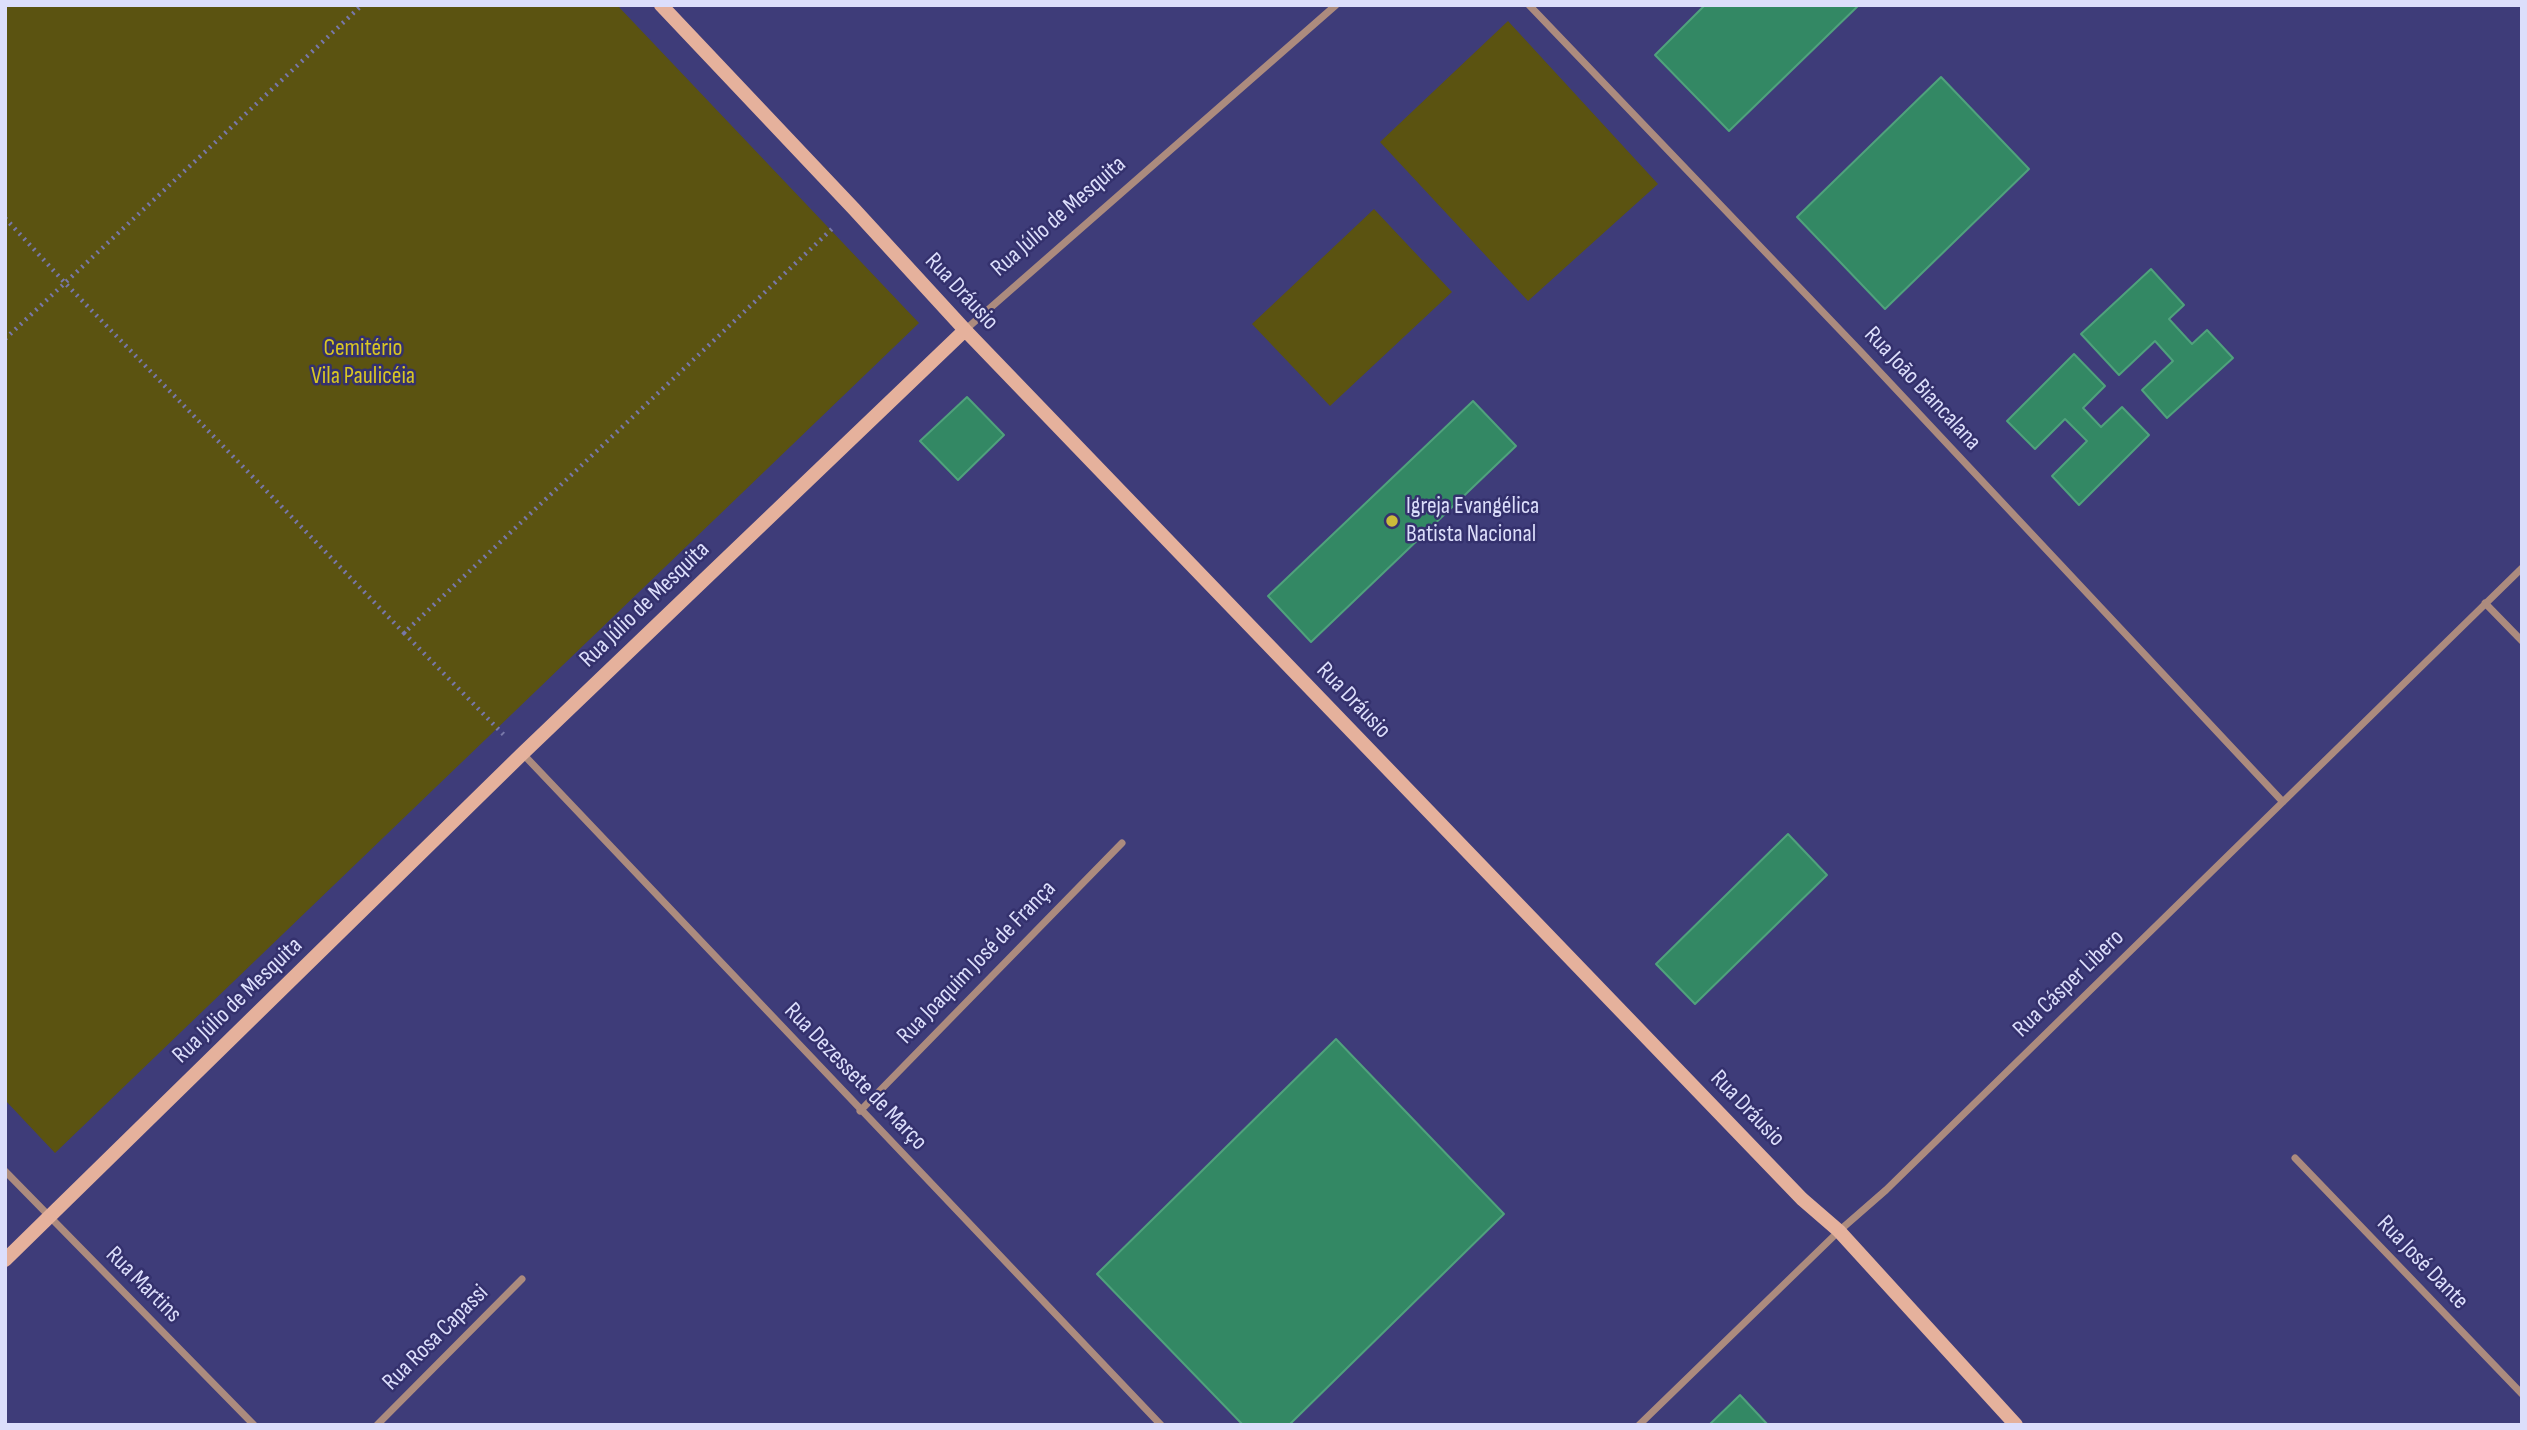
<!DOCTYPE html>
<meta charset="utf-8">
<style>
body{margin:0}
#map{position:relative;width:2527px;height:1430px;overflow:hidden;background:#3e3c79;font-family:"Sofia Sans Condensed",sans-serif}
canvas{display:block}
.frame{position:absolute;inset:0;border:7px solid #dcdefb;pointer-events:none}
</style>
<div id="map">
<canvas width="2527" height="1430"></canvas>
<div class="frame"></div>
</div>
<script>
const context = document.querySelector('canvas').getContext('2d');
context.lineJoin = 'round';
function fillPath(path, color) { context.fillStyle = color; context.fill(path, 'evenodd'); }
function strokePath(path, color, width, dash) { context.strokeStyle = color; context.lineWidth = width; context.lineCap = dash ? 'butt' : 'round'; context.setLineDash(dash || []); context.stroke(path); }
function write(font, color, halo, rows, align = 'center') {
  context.font = font + ' "Sofia Sans Condensed",sans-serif'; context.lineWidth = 5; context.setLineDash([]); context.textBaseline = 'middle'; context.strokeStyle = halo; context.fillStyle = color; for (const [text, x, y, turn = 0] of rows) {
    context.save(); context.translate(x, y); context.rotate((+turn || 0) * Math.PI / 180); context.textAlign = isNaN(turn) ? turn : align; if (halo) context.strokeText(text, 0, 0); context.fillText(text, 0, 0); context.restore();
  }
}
fillPath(new Path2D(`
 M5,5H617L919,323L55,1153L5,1100Z
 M1508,21L1658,184L1528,301L1380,142Z
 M1374,209L1452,292L1330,406L1252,324Z`), '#5b5311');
const building = new Path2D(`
 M1705,5H1859L1729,131L1655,55Z
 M1941,77L2029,169L1885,309L1797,217Z
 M2151,269L2184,305L2169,319L2192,344L2207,330L2233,358L2167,418L2142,390L2173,361L2155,341L2119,375L2081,334Z
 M2074,354L2105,386L2083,408L2101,427L2122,407L2149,435L2079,505L2052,476L2087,441L2065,419L2035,449L2007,421Z
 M967,397L1004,435L958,480L920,441Z
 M1473,401L1516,446L1311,642L1268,596Z
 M1788,834L1827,875L1695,1004L1656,964Z
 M1336,1039L1504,1214L1289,1425H1243L1097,1274Z
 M1740,1395L1768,1425H1709Z`);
fillPath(building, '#338864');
strokePath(building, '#50a27d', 2);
strokePath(new Path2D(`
 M5,218L66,284L404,633L835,226
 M5,339L362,5
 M404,633L504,735`), '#7878a9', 4.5, [2, 5]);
strokePath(new Path2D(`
 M1529,5L1862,353L2283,802
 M965,330L1336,5
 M2485,603L2522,641
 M523,754L1161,1425
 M860,1111L1122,843
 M2295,1158L2522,1394
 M5,1171L254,1425
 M377,1425L522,1279
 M1639,1425L1839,1231L1886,1190L2522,568`), '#ac8b7e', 7);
strokePath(new Path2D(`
 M661,5L854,209L965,330L1802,1199L1839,1231L2016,1425
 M5,1260L522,754L965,330`), '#e5b19c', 14);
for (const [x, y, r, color] of [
 [1392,521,7,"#caba3a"]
]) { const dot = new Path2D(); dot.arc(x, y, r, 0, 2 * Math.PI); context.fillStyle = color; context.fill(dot); strokePath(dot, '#34316d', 2.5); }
write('24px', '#dcdefb', '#34316d', [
 ["Rua Júlio de Mesquita",1059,217,-41],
 ["Rua Dráusio",961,292,47],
 ["Rua João Biancalana",1922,389,47],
 ["Rua Júlio de Mesquita",645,605,-44],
 ["Rua Dráusio",1353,701,46],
 ["Rua Joaquim José de França",977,963,-46],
 ["Rua Cásper Libero",2069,984,-44],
 ["Rua Júlio de Mesquita",238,1001,-44],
 ["Rua Dezessete de Março",855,1077,46],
 ["Rua Dráusio",1747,1109,46],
 ["Rua José Dante",2422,1263,46],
 ["Rua Martins",143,1285,45],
 ["Rua Rosa Capassi",436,1338,-45]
]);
write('24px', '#d9c623', '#34316d', [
 ["Cemitério",363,349],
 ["Vila Paulicéia",363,377]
]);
write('24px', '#dcdefb', '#34316d', [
 ["Igreja Evangélica",1406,507],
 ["Batista Nacional",1406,535]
], 'left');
</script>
